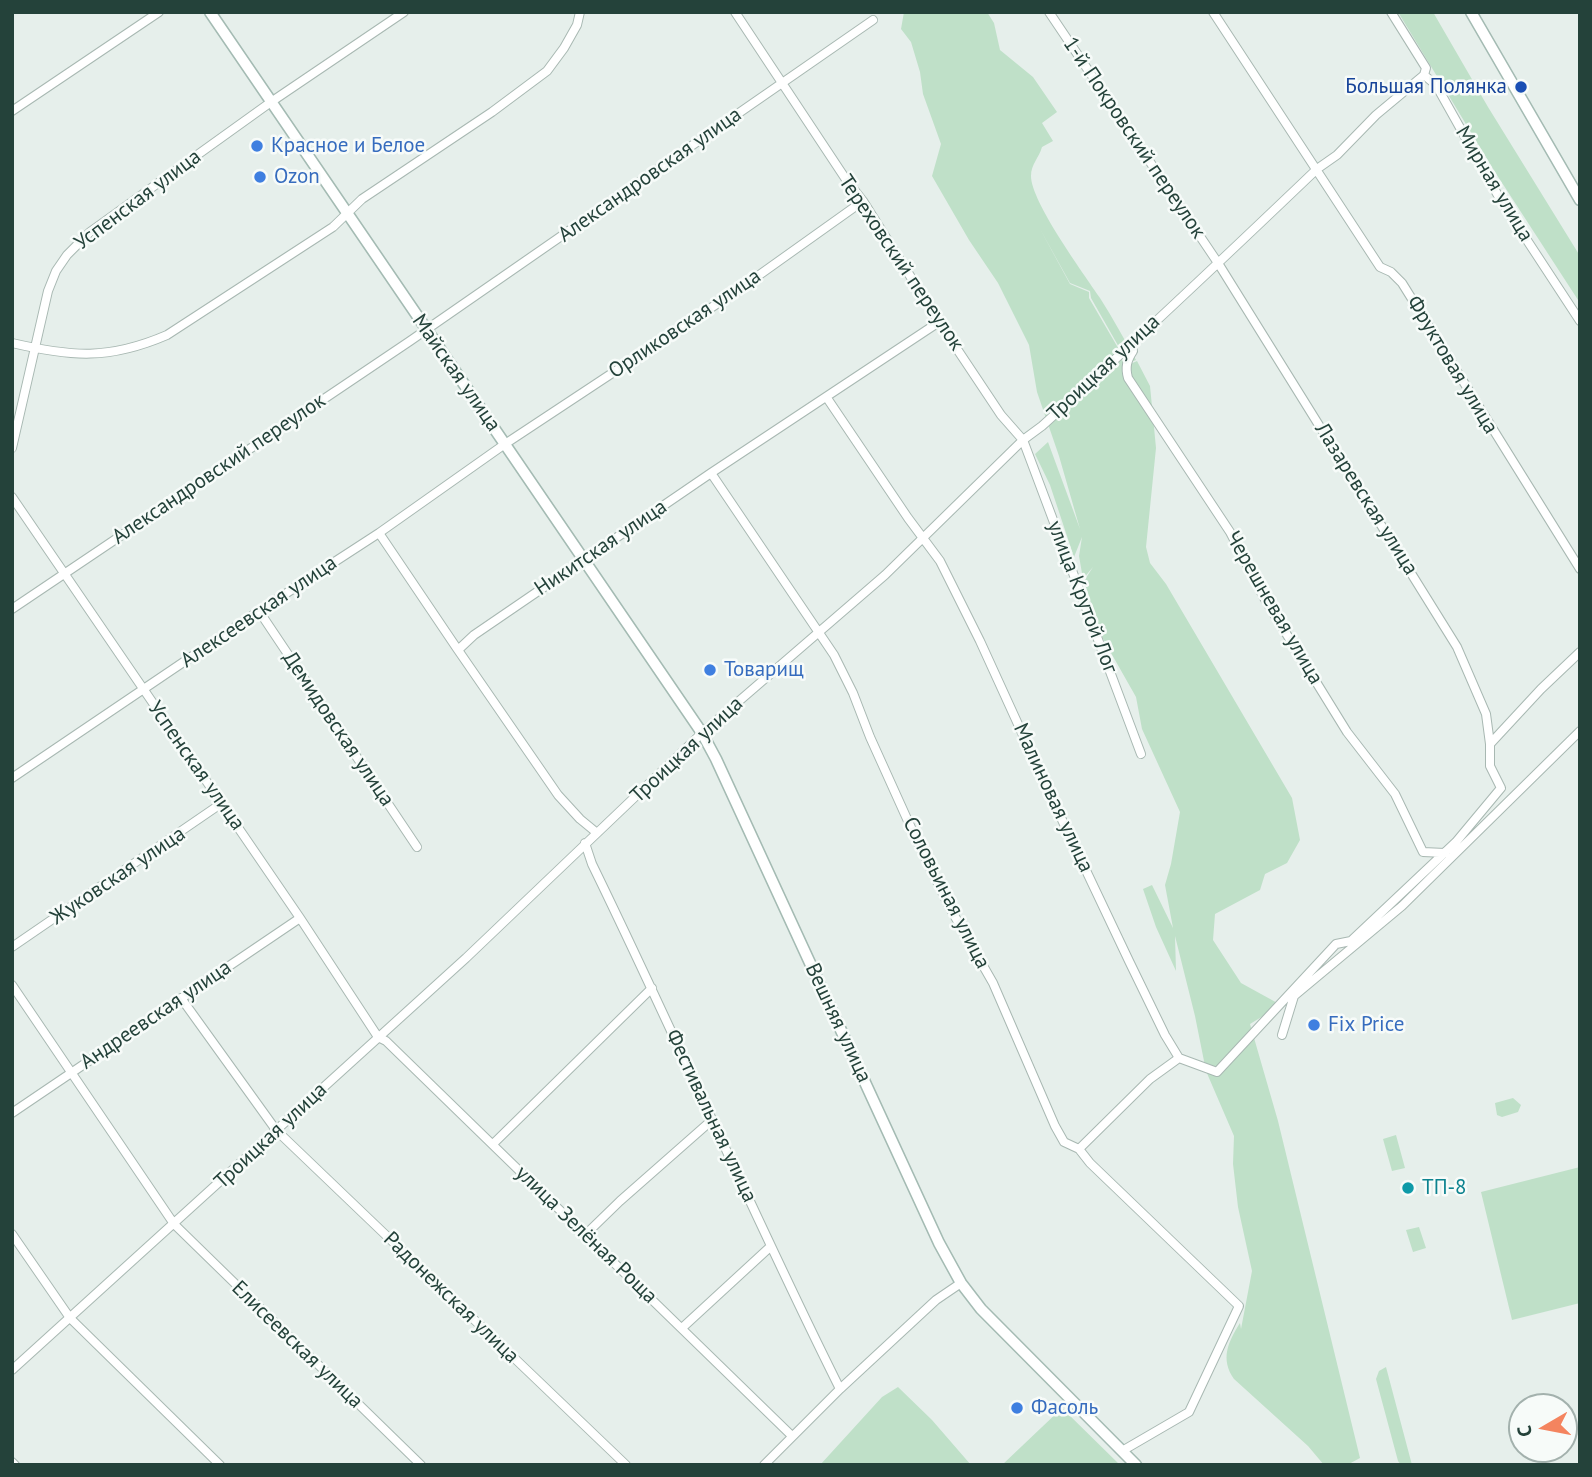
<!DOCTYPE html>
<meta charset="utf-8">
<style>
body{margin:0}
#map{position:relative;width:1592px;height:1477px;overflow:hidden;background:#e6efeb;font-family:"PT Sans",sans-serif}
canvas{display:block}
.frame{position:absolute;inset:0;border:14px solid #24423a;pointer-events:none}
.north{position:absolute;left:1508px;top:1393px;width:70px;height:70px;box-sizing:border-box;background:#f7fbf9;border:2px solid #a3b1ad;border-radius:50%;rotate:260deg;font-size:19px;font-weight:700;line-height:28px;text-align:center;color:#24423a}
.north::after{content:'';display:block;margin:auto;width:24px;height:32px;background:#f4845f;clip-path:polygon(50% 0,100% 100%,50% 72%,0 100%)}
</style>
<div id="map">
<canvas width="1592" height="1477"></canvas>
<div class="frame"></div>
<div class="north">С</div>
</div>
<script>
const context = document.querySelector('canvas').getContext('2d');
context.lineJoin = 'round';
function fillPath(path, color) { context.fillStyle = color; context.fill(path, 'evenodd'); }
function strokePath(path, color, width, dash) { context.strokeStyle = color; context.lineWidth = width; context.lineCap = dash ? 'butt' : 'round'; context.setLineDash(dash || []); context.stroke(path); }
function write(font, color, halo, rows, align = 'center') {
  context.font = font + ' "PT Sans",sans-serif'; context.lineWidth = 5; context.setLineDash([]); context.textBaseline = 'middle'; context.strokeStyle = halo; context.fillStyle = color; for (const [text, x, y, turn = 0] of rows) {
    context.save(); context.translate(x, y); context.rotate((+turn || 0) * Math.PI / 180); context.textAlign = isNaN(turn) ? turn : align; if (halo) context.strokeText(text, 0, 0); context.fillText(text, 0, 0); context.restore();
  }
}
fillPath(new Path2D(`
 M904,12H987L994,23L1000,50L1033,77L1057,112L1042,123L1053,141L1042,147C1039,158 1031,164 1031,176C1031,202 1084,274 1100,298C1113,318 1124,339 1136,360L1128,363L1091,298L1090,291L1070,283L1040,229L1070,284L1089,292V298L1128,365L1137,361L1150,386L1156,448L1146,547L1150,563L1166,584L1292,798L1300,840L1287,863L1265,874L1260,890L1215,914L1213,940L1241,983L1281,1005L1250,1024L1278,1121L1360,1458L1347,1465H1324L1308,1446L1234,1379C1220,1359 1228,1342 1240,1323L1241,1329L1252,1271L1238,1207L1233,1164L1234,1136L1206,1071L1195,1016L1175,936L1176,971L1156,927L1143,889L1152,885L1173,928L1165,885L1171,864L1180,812L1142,729L1136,697L1102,637L1084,581L1093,567L1083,579L1079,556L1082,537L1074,557L1050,485L1035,454L1048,442L1080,529L1059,456L1037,392L1029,345L998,283L969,240L932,176L941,144L923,94L920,72L911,42L901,29Z
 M1398,12H1433L1488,107L1580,256V303L1495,172Z
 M1513,1098L1521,1105L1518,1112L1502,1117L1497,1115L1495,1103Z
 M1396,1135L1405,1168L1392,1171L1383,1139Z
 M1580,1167V1303L1512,1320L1481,1192Z
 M1419,1227L1426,1248L1413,1252L1406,1230Z
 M1386,1367L1412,1465H1401L1398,1461L1376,1379L1379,1371Z
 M898,1387L932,1420L971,1465H820L882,1397Z
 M1062,1408L1120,1465H1002Z`), '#bfe0c8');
const street = new Path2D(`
 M735,12L845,178L863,201L939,322L1001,415L1023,440L1141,754
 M1049,12L1218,263L1457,647L1486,714L1490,744
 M1213,12L1380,267L1391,272L1402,283L1580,569
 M1391,12L1426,68L1424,75L1436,85L1500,199L1580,321
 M12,111L159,12
 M12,343C72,357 109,360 167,335L333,227L362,199L492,112L547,71L564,48L577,25L580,12
 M1130,343L1133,351C1127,360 1125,367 1128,378L1230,532L1263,596L1347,732L1395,794L1423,852L1445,853
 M827,398L908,518L940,561L980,641L1054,803L1129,961L1165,1035L1179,1058
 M12,448L48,291L56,271L67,255L90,232L271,102L404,12
 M711,473L834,655L853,693L870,737L917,841L950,908L993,983L1055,1126L1064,1142L1079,1149
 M12,497L300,918L378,1037L386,1041L792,1436
 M379,533L458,650
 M12,609L410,341L873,20
 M259,611L417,847
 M12,778L259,611L379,533L505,444L741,288L863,201
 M597,833L580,819L558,795L458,650L474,635L711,473L939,322
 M585,843L592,864C677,1038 753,1215 840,1389
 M12,947L222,803
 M12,985L174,1224L421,1465
 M181,998L276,1130L626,1465
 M1282,1035L1294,996L1402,906L1580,731
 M12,1113L300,918
 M494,1143L652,988
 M12,1234L70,1318L220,1465
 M585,1235L620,1201L712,1120
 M682,1328L770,1247
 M12,1370L466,958L702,733L885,575L1023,440L1042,426C1135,342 1226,256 1317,169L1337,155L1376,115L1424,75
 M1122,1451L1189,1412L1239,1306L1090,1163L1079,1149L1150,1079L1179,1058L1217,1072L1336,944L1351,941L1456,842L1501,788L1490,766V744L1541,689L1580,652
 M12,1462L15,1465
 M764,1465L840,1389L936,1300L961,1283`);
const secondary = new Path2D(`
 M210,12L702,733L716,759L939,1243L961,1283L981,1309L1136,1465
 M1471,12L1580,200`);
strokePath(street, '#a8b8b2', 10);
strokePath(secondary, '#a4bbb3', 13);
strokePath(street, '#fff', 8);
strokePath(secondary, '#fff', 10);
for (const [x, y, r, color] of [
 [1521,87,7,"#1a4fb4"],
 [257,146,7,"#3f7fe0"],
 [260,177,7,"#3f7fe0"],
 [710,670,7,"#3f7fe0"],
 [1314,1025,7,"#3f7fe0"],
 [1408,1188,7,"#0f9aa8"],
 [1017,1408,7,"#3f7fe0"]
]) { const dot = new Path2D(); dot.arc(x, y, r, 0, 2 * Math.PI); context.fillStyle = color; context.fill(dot); strokePath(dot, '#f7fbf9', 2.5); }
write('21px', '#164399', '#f7fbf9', [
 ["Большая Полянка",1507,87]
], 'right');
write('21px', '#24423a', '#f7fbf9', [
 ["1-й Покровский переулок",1134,138,56],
 ["Александровская улица",650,175,-35],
 ["Мирная улица",1494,184,59],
 ["Успенская улица",138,200,-37],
 ["Тереховский переулок",901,263,56],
 ["Орликовская улица",685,324,-34],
 ["Фруктовая улица",1452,365,59],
 ["Троицкая улица",1104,368,-43],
 ["Майская улица",456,373,55],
 ["Александровский переулок",219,469,-34],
 ["Лазаревская улица",1366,499,58],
 ["Никитская улица",601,548,-34],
 ["улица Крутой Лог",1082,597,69],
 ["Черешневая улица",1274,608,60],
 ["Алексеевская улица",259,612,-34],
 ["Демидовская улица",338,729,56],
 ["Троицкая улица",687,750,-43],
 ["Успенская улица",196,766,55],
 ["Малиновая улица",1053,798,65],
 ["Жуковская улица",118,876,-34],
 ["Соловьиная улица",946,893,63],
 ["Андреевская улица",156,1015,-34],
 ["Вешняя улица",838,1023,65],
 ["Фестивальная улица",711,1116,65],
 ["Троицкая улица",271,1136,-43],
 ["улица Зелёная Роща",586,1235,44],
 ["Радонежская улица",451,1298,44],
 ["Елисеевская улица",297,1345,44]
]);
write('21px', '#366cbe', '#f7fbf9', [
 ["Красное и Белое",271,146],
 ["Ozon",274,177],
 ["Товарищ",724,670],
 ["Fix Price",1328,1025],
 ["Фасоль",1031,1408]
], 'left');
write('21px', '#0d838f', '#f7fbf9', [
 ["ТП-8",1422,1188]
], 'left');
</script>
